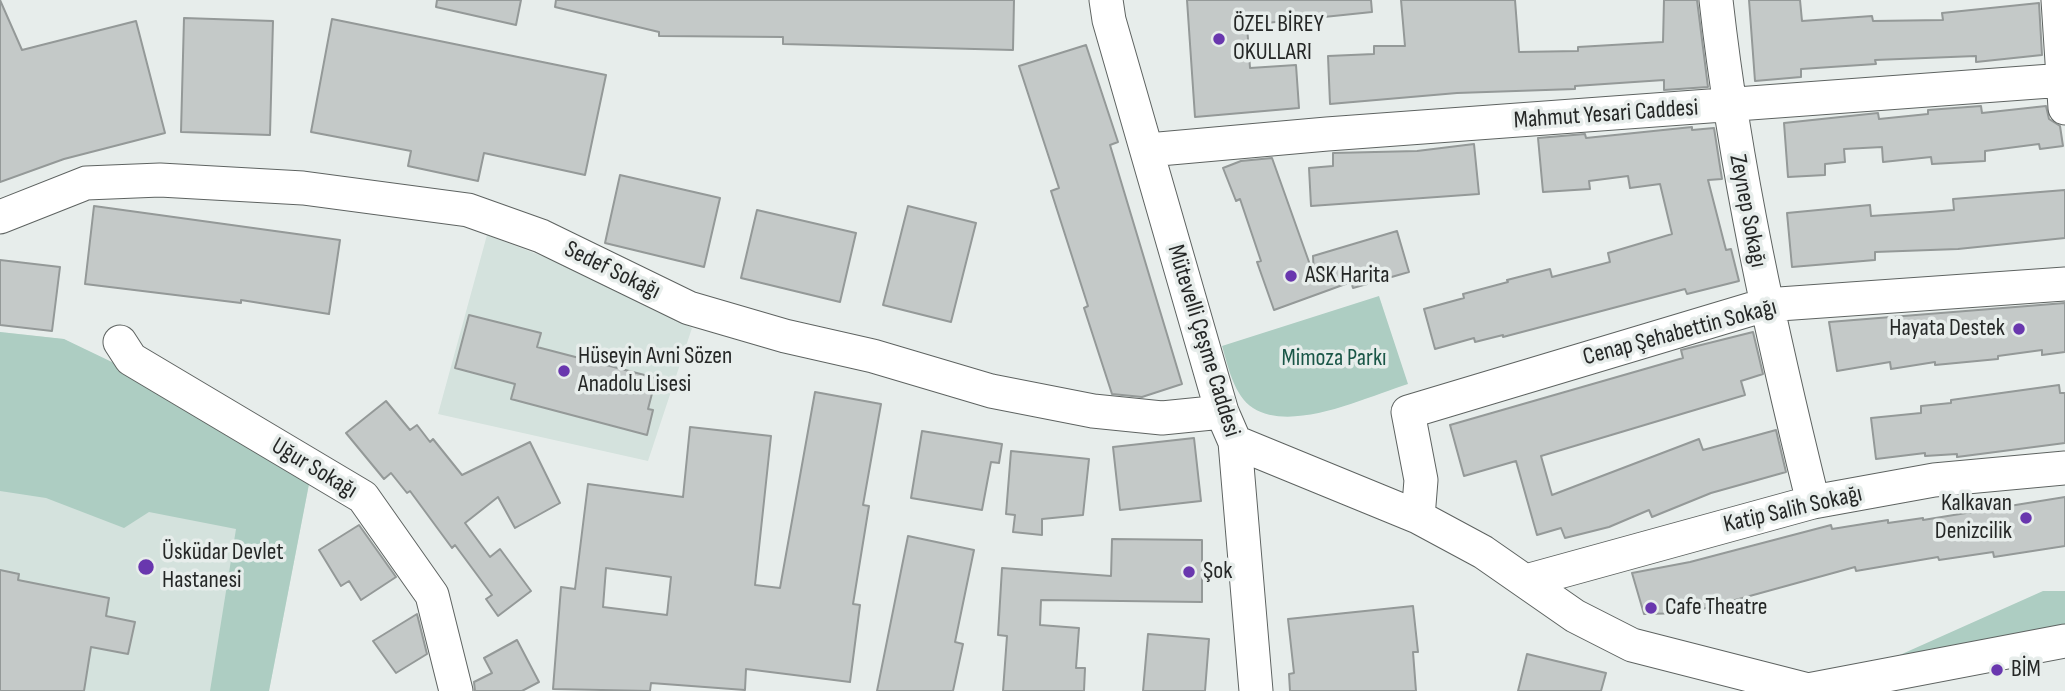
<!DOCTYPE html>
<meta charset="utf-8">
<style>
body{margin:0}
canvas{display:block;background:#e7edeb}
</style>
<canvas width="2065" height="691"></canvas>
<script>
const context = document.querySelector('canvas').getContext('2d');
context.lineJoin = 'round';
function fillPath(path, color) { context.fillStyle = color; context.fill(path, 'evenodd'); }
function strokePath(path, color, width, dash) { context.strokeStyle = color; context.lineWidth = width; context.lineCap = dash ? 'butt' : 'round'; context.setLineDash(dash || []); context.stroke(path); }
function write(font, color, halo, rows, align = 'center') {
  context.font = font + ' "Sofia Sans Condensed",sans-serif'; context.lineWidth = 7; context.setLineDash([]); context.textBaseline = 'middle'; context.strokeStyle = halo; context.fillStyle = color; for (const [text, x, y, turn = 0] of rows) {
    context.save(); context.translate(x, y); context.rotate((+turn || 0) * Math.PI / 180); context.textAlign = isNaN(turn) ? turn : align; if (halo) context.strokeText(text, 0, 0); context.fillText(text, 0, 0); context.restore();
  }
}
fillPath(new Path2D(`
 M487,235L576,269L692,328L648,461L438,414Z
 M0,332L64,339L309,484L269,691H0Z`), '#d4e2dd');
fillPath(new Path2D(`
 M1379,296L1408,384C1366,397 1293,433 1253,408C1234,396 1228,366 1222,346Z
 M0,332L64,339L237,422L309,484L269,691H210L236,529L149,512L124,528L46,498L0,491Z
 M2043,591H2065V629L1855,675Z`), '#adcdc2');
const building = new Path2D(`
 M0,0L22,50L136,21L165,133L64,159L0,182Z
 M437,0H521L516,25L436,7Z
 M556,0H1014L1013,50L783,44V37L659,36V32L555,7Z
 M1187,0H1371L1372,12L1247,25L1250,68L1296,65L1299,108L1195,117Z
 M1401,0H1515L1519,52L1578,51V47L1663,42L1664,0H1697L1708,87L1664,90V80L1575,86V89L1457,93L1330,104L1328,56L1374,54V46H1405Z
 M1749,0H1800L1802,21L1872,16L1873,21L1943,20L1942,13L2039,3L2042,55L1976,62V56L1875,60L1876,64L1801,69V77L1755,81Z
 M184,18L273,21L270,135L181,132Z
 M332,19L606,75L585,175L484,153L478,181L408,166L411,151L311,132Z
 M1086,45L1118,142L1110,145L1182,384L1142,397L1112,394L1084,308L1088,306L1051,191L1059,188L1019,66Z
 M1981,106L1982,113L2046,106L2049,119L2060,126L2063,146L2040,149L2039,144L1985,151V161L1932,164L1931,157L1883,162L1882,147L1844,149L1845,162L1825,164V175L1788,177L1784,123L1878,113L1879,119L1928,114V110Z
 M1692,127V130L1714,128L1722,179L1708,180L1726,250L1731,249L1739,281L1687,294L1685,289L1503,337V335L1475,342L1474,338L1435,349L1424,309L1464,298L1463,294L1508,282L1507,280L1550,269L1552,277L1610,262L1608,253L1672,234L1660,184L1630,188L1628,176L1589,181L1590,189L1543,192L1538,138L1585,134L1586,138Z
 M1474,144L1479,194L1311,206L1309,168L1333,166V153L1417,151Z
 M1272,158L1314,276L1313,256L1397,231L1409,272L1353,288L1351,282L1274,310L1257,262L1261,261L1240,199L1236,201L1223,168L1241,161Z
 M620,175L720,198L704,267L605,243Z
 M2065,190V238L1958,249L1875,252V260L1792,267L1787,213L1870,205L1871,216L1930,212L1954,210L1953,199Z
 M94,206L340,240L329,314L241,300V303L85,284Z
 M908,206L976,223L951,322L883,305Z
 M757,210L856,233L840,302L741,278Z
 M0,260L60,267L52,331L0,325Z
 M2065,303V352L2042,355V350L1998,356V359L1935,365V362L1891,369L1890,362L1837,371L1829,322Z
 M469,315L541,333L537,347L656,378L648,409L653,410L647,435L511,399L515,384L455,368Z
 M1753,332L1763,374L1741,381L1745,395L1541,456L1552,495L1699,439L1703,450L1776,430L1786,472L1711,493L1652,517L1649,510L1609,527L1565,538L1561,528L1537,535L1516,461L1464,476L1450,425L1683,358L1681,350Z
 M2059,385L2060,393H2065V443L1957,457V454L1925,456V453L1876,459L1871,418L1921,413V406L1951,403V400Z
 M815,392L881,404L863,505L869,506L853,604L860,605L850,682L746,669L745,690L651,683L650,691L553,689L561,587L575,589L588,484L683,497L690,427L771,436L755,585L780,588ZM606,568L671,577L667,615L603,607Z
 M386,401L410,430L417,425L430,442L433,439L462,475L530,442L560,503L515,528L498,497L465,523L490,557L500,549L531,591L498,616L486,599L492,595L455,545L452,548L410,491L407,493L391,473L384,479L346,433Z
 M922,431L1002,444L999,463L991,462L982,510L911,498Z
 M1194,438L1201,501L1120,510L1113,447Z
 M1011,451L1089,459L1083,515L1042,519V535L1013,532L1015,515L1006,514Z
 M2065,497V546L1994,557L1993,552L1939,560L1938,557L1856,571L1855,567L1688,613L1644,614L1632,573L1690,562L1831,525L1832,529L1888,520V523L1923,518V520Z
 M359,525L396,577L361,600L349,581L341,586L319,550Z
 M908,536L974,550L955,642L963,644L953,691H877Z
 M1112,539L1202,540V602L1041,600L1040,625L1079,628L1076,668H1085L1084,691H1003L1007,636L998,635L1002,568L1111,576Z
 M0,570L19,574L18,580L109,598L106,616L135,622L128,654L91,647L84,691H0Z
 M1413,606L1418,652H1413L1416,691H1290L1289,674L1294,673L1288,619Z
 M417,614L427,654L396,673L373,641Z
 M1148,634L1209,639L1205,691H1143Z
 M517,640L539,682L522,691H475L474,682L492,673L484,658Z
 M1527,654L1606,673L1601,691H1518Z`);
fillPath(building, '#c4c9c8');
strokePath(building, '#949998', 2);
const minor = new Path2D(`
 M1106,0L1109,20L1222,412L1235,442L1256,691
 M1716,0C1735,170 1772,336 1813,502
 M2058,0L2065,108
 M1148,150L1327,134L2065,80
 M0,217L86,183L160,180L303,188L468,210L541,236L689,308L785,336L873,356L991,391L1093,411L1162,418L1222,412
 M120,342L131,359L363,497L432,595L456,691
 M1235,442L1418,517L1483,552L1575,616L1632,645L1808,690L2065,641
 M1418,517L1421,480L1408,412L1765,305L2065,284
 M1526,581L1813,502L1934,480L2065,468`);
strokePath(minor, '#5e6361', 35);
strokePath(minor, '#fff', 33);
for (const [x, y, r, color] of [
 [1219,39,7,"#6937ae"],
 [1291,276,7,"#6937ae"],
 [2019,329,7,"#6937ae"],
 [564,371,7,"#6937ae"],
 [2026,518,7,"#6937ae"],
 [146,567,9,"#6937ae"],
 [1189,572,7,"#6937ae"],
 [1651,608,7,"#6937ae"],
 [1997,670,7,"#6937ae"]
]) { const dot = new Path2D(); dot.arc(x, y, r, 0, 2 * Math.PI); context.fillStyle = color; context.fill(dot); strokePath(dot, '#e7edeb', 2.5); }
write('24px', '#252726', '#e7edeb', [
 ["ÖZEL BİREY",1233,25],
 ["OKULLARI",1233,53],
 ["ASK Harita",1305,276],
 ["Hayata Destek",2005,329,"right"],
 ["Hüseyin Avni Sözen",578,357],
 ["Anadolu Lisesi",578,385],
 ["Kalkavan",2012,504,"right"],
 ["Denizcilik",2012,532,"right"],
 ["Üsküdar Devlet",162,553],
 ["Hastanesi",162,581],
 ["Şok",1203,572],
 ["Cafe Theatre",1665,608],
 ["BİM",2011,670]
], 'left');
write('24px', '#252726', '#e7edeb', [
 ["Mahmut Yesari Caddesi",1606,115,-4],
 ["Zeynep Sokağı",1747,211,79],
 ["Sedef Sokağı",612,271,26],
 ["Cenap Şehabettin Sokağı",1680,333,-15],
 ["Mütevelli Çeşme Caddesi",1203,341,73],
 ["Uğur Sokağı",314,469,31],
 ["Katip Salih Sokağı",1793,510,-13]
]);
write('24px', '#1a5647', '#e7edeb', [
 ["Mimoza Parkı",1334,359]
]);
</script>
